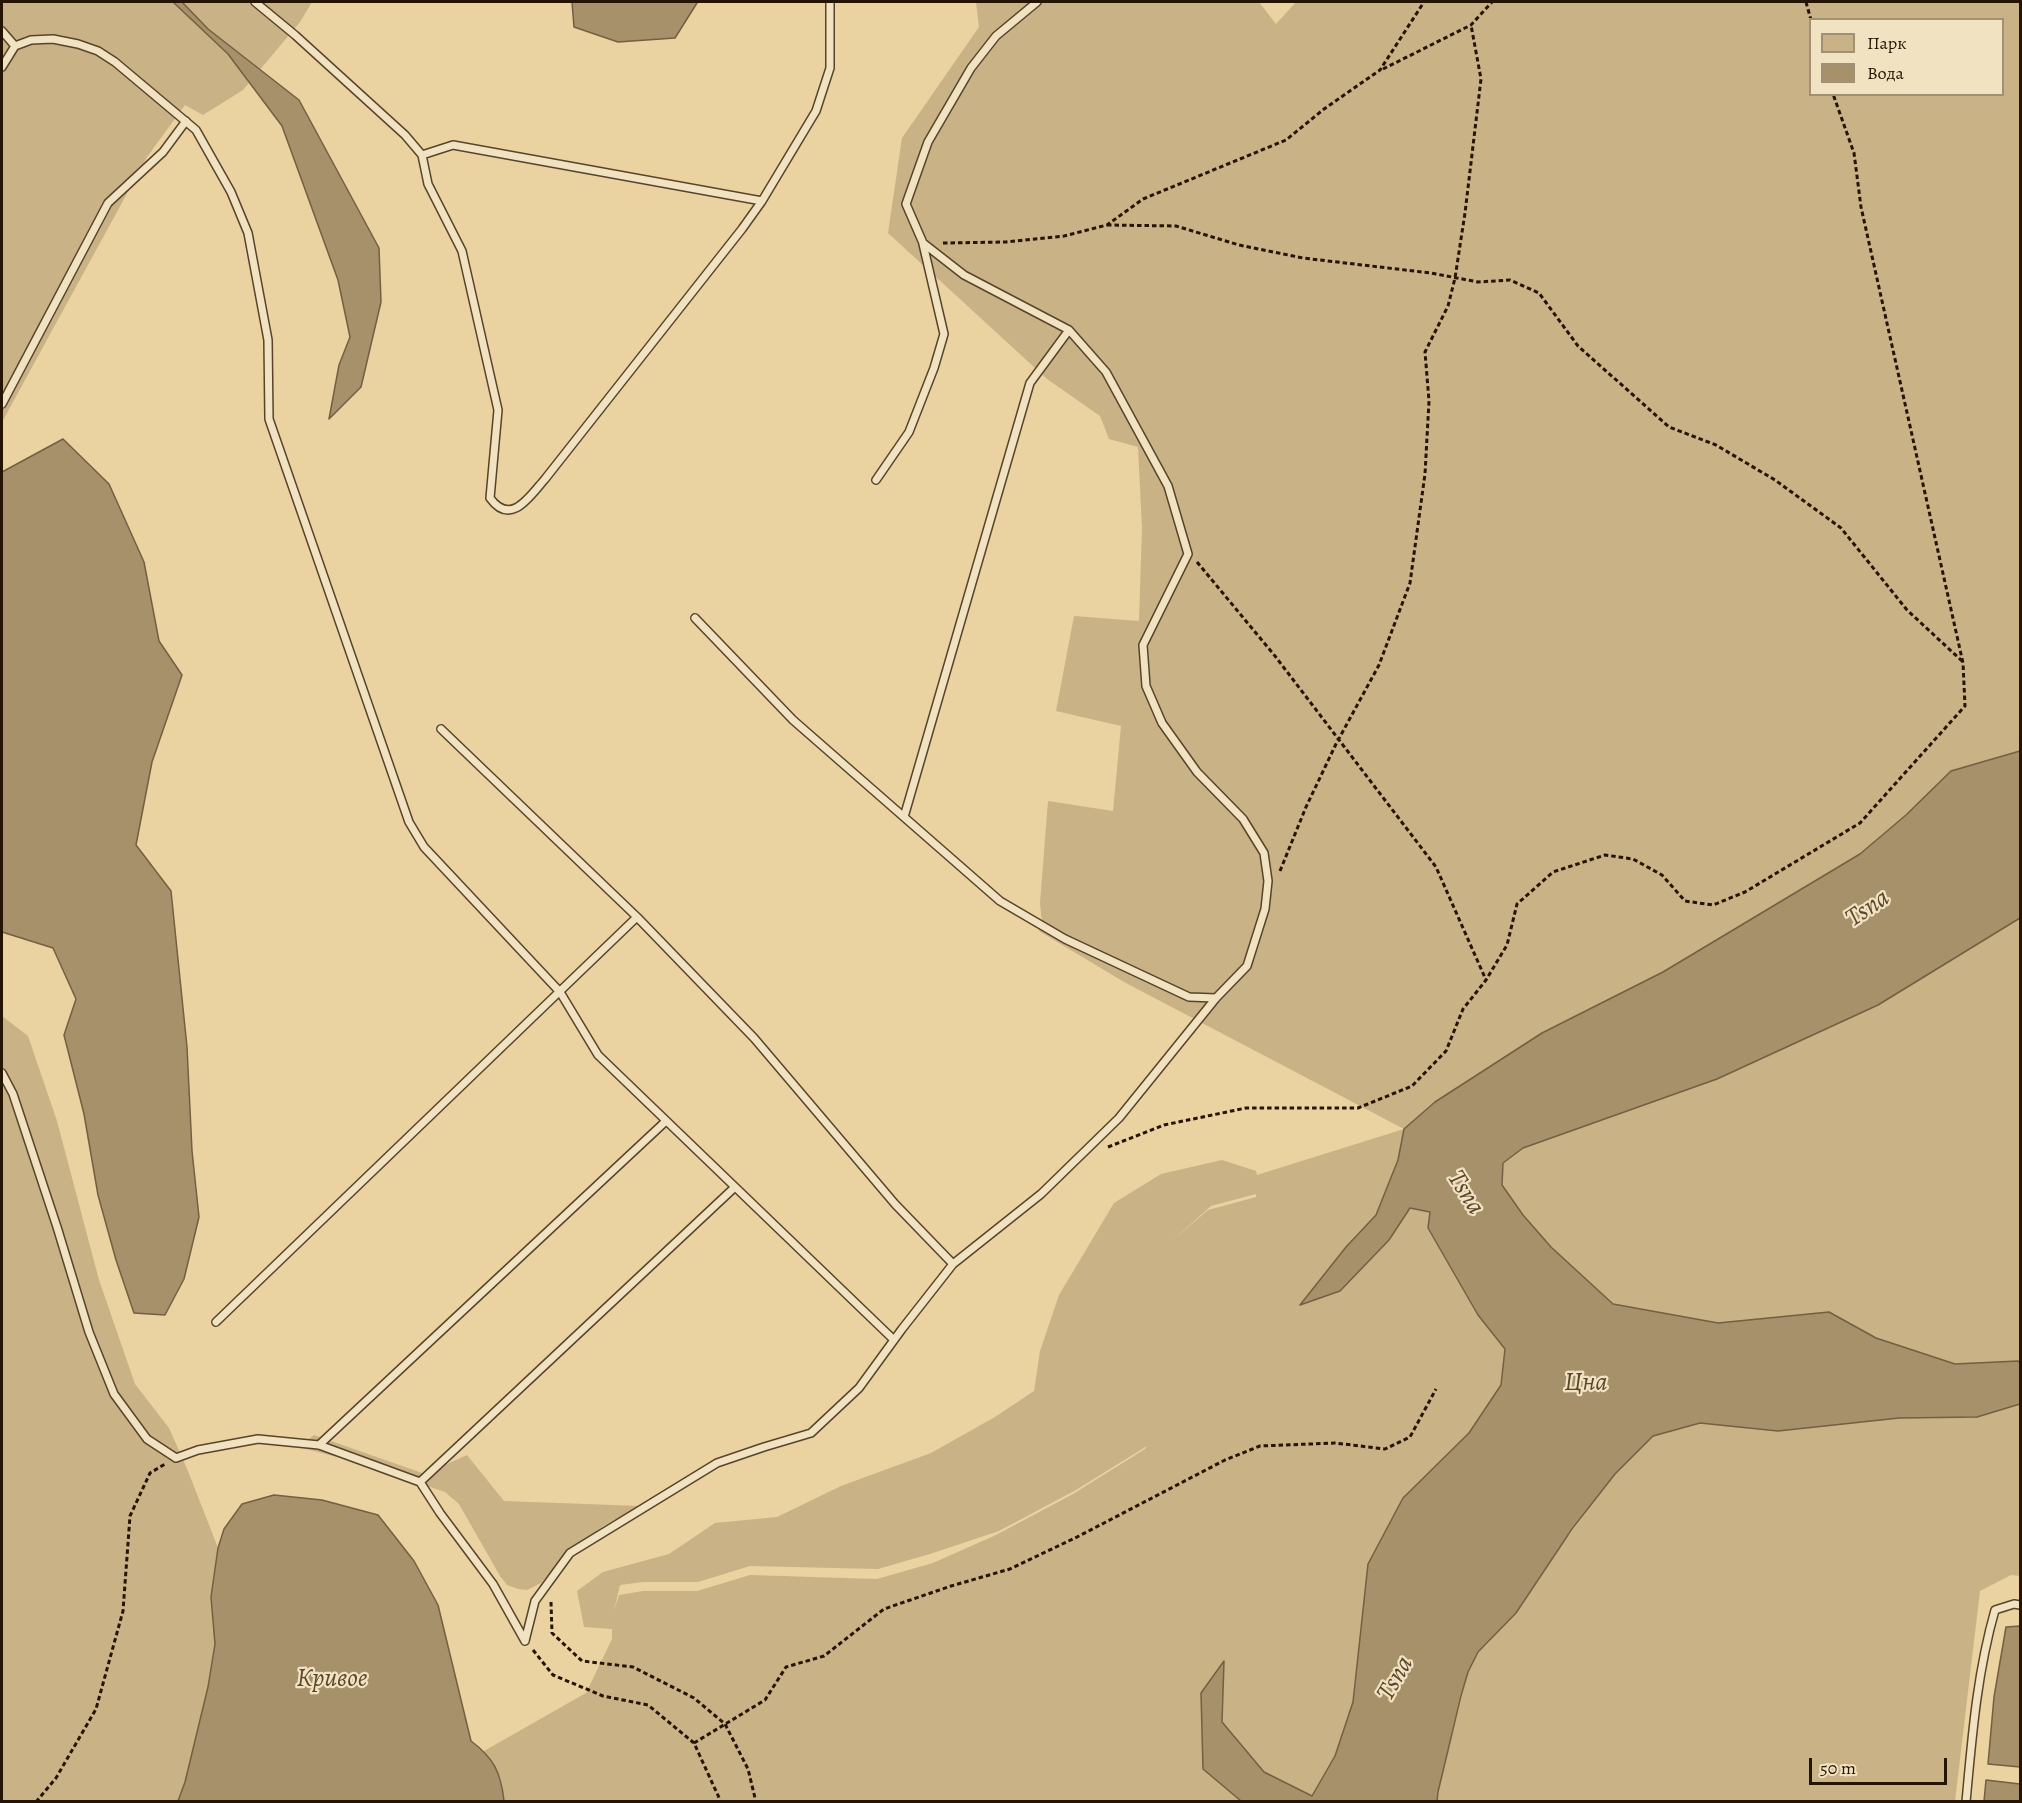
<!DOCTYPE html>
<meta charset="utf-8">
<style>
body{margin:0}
#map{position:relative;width:2022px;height:1803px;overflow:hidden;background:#ead2a1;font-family:Alegreya,serif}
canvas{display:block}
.frame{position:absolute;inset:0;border:3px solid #261402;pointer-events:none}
.legend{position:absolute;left:1809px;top:18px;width:195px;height:78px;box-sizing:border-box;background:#f1e2c2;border:2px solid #a09075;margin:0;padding:8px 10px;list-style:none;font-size:18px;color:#261402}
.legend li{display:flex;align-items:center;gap:12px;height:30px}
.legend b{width:30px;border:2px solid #a09075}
.scale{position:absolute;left:1809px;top:1758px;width:138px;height:27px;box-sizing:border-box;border:3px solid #261402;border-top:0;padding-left:8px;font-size:18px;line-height:21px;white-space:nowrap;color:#261402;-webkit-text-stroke:4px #f1e2c2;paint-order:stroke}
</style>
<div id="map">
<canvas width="2022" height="1803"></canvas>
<div class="frame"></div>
<ul class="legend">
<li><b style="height:16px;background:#c9b286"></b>Парк</li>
<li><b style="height:16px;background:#a7916b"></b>Вода</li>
</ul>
<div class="scale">50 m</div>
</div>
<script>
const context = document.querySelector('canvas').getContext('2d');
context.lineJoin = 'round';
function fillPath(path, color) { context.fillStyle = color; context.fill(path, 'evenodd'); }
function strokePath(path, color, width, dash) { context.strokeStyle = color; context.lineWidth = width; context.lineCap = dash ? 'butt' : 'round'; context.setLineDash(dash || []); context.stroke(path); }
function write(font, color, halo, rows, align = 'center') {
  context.font = font + ' Alegreya,serif'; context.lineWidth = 4.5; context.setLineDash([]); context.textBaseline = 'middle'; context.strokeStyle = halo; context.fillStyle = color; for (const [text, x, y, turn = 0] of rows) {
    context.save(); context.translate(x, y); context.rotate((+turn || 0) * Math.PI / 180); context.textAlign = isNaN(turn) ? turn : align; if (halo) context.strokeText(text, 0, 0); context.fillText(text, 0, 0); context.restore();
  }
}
fillPath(new Path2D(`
 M2,2H312L300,22L243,90L203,115L185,105L147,157L2,422Z
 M976,2H1259L1276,24L1296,2H2020V751L1951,771L1906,815L1860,854L1663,972L1542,1033L1435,1102L1404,1129L1398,1160L1376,1215L1346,1247L1301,1304L1389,1240L1410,1208L1431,1212L1428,1229L1478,1315L1505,1349L1501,1384L1469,1433L1403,1498L1368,1564L1353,1702L1335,1756L1312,1796L1264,1772L1221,1722L1223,1662L1203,1769L1241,1801H504L501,1779L484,1751L586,1693L612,1639V1629L584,1627L577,1591L603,1572L669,1554L715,1523L777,1517L841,1486L931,1453L995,1417L1034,1391L1040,1351L1059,1295L1114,1203L1161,1174L1222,1160L1256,1171L1257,1175L1404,1129L1124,982L1039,931L1042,924L1040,903L1048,801L1113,811L1121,726L1056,711L1074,616L1139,621L1142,528L1138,447L1109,439L1100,416L1047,379L888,233L902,138L979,27ZM1810,20H2002V94H1810ZM1256,1194V1197L1208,1210L1173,1240L1211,1206ZM1147,1446L1145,1449L1073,1494L996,1535L933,1563L877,1579L750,1575L697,1591H643L619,1595L614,1610L620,1585L643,1582H698L750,1566L878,1569L933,1553L999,1531L1076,1490Z
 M2020,918V1363L2018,1361L1955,1364L1876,1338L1829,1312L1718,1323L1613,1304L1551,1247L1523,1215L1502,1185L1503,1163L1523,1148L1717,1079L1878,1005Z
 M2,1016L28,1036L57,1121L99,1280L135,1384L169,1428L188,1471L218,1548L211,1597L215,1644L208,1687L185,1782L178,1801H2Z
 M2020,1404V1576L2011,1575L1980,1591L1955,1801L1437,1802L1438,1792L1468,1672L1478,1652L1488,1643L1615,1474L1653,1436L1700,1423L1778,1431L1899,1418L1977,1417Z
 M314,1435L425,1474L467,1455L504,1501L640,1506L603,1526L565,1556L541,1583L527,1590L518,1589L507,1585L500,1576L459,1504L445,1492L357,1462L298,1447Z`), '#c9b286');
const water = new Path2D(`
 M173,2H182L208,29L299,100L379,248L381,302L361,387L329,419L339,365L350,337L338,280L282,126L228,54Z
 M572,2H696L697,3L675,38L618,42L574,27Z
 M63,439L109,484L144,562L159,641L182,675L152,762L136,845L171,891L187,1047L192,1151L199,1217L184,1279L165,1315L134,1313L116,1260L98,1195L84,1114L64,1035L76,999L53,948L2,932V472Z
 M2020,751V918L1878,1005L1717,1079L1523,1148L1503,1163L1502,1185L1523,1215L1551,1247L1613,1304L1718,1323L1829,1312L1876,1338L1955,1364L2018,1361L2020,1363V1404L1977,1417L1899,1418L1778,1431L1700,1423L1653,1436L1615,1474L1572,1529L1516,1613L1478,1652L1468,1672L1461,1696L1438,1792L1437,1801H1241L1203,1769L1201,1693L1224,1661L1222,1722L1264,1772L1312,1796L1335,1756L1353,1702L1368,1564L1403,1498L1469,1433L1501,1385L1505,1349L1478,1315L1428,1228L1430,1212L1410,1208L1389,1240L1340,1291L1300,1305L1346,1247L1376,1215L1398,1160L1404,1129L1435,1102L1542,1033L1663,972L1860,854L1906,815L1951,771Z
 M274,1495L322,1500L378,1515L414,1561L438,1605L471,1741C494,1758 501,1773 504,1801H178L185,1782L208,1687L215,1644L211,1597L218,1548L224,1529L242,1504Z
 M2020,1626V1767L1988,1764L1994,1697L2006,1627Z
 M1986,1780L2020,1784V1801H1984Z`);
fillPath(water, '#a7916b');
strokePath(water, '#735f41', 1.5);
const lane = new Path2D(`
 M255,2L295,35L405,135L422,155L428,184L462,251L498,410L490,498C511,527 530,496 545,479L742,229L762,201L816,111L830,68V2
 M2,31L15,46L31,40L53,39L78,44L98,51L115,62L196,130L231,192L248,233L268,340L269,419L409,822L424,847L560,992L598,1055L894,1340
 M2,67L15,46
 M422,155L453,145L762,201
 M2,404L108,203L163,152L186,121
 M876,480L909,432L934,368L944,334L923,244
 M695,618L793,720L1000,901L1065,939L1189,997L1216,998
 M441,729L637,917L754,1038L895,1204L953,1264
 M904,817L1030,383L1069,330
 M2,1073L13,1094L57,1227L89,1332L114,1394L147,1439L176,1458L198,1450L258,1439L319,1445L420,1482L440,1513L493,1584L525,1641
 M216,1322L637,917
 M319,1445L666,1121
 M420,1482L735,1187
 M525,1641L535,1601L570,1553L717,1463L764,1447L811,1433L859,1388L902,1329L953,1264L1041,1194L1119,1118L1216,998L1247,966L1265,909L1268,881L1264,853L1243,819L1197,772L1162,723L1146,686L1143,645L1188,554L1168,486L1106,372L1069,330L964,275L923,243L906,204L928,142L971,68L996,36L1037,2
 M1966,1802C1972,1737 1977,1673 1995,1610L2014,1604L2020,1605`);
strokePath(lane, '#57442a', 10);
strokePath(new Path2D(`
 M1806,2L1811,20
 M1383,69L1471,25L1492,2
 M1107,225L1176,226L1239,245L1303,258L1431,273L1478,282L1510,280L1539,293L1578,346L1669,427L1716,445L1775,480L1841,528L1907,610L1962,661
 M943,243L1006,242L1064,236L1107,225L1143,199L1286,140L1324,109L1380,70L1424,2
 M1197,562L1275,656L1436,867L1486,980
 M1280,871L1306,807L1336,744L1379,665L1410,583L1425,474L1429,401L1425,352L1448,306L1455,278L1465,213L1481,79L1471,25
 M1108,1147L1164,1125L1246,1108H1358L1412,1086L1446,1051L1463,1009L1486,980L1507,945L1517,904L1553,872L1605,855L1633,859L1662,875L1685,901L1713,905L1745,892L1860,823L1965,706L1963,663L1861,207L1854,153L1833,94
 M551,1602L552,1633L582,1661L633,1667L694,1698L725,1724L748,1769L756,1802
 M533,1650L553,1675L603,1696L648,1705L694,1743L721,1802
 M694,1743L765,1700L786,1667L824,1656L884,1609L951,1586L1010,1569L1079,1536L1225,1460L1260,1446L1335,1443L1385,1449L1410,1437L1436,1389
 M36,1802L56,1778L96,1709L123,1611L130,1516L150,1473L165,1464`), '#261402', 3, [4.5, 3]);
strokePath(lane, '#f1e2c2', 7);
write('italic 26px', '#5a462c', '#f1e2c2', [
 ["Tsna",1868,909,-34],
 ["Tsna",1465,1193,58],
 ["Цна",1586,1384],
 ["Tsna",1396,1679,-60],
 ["Кривое",332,1680]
]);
</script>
